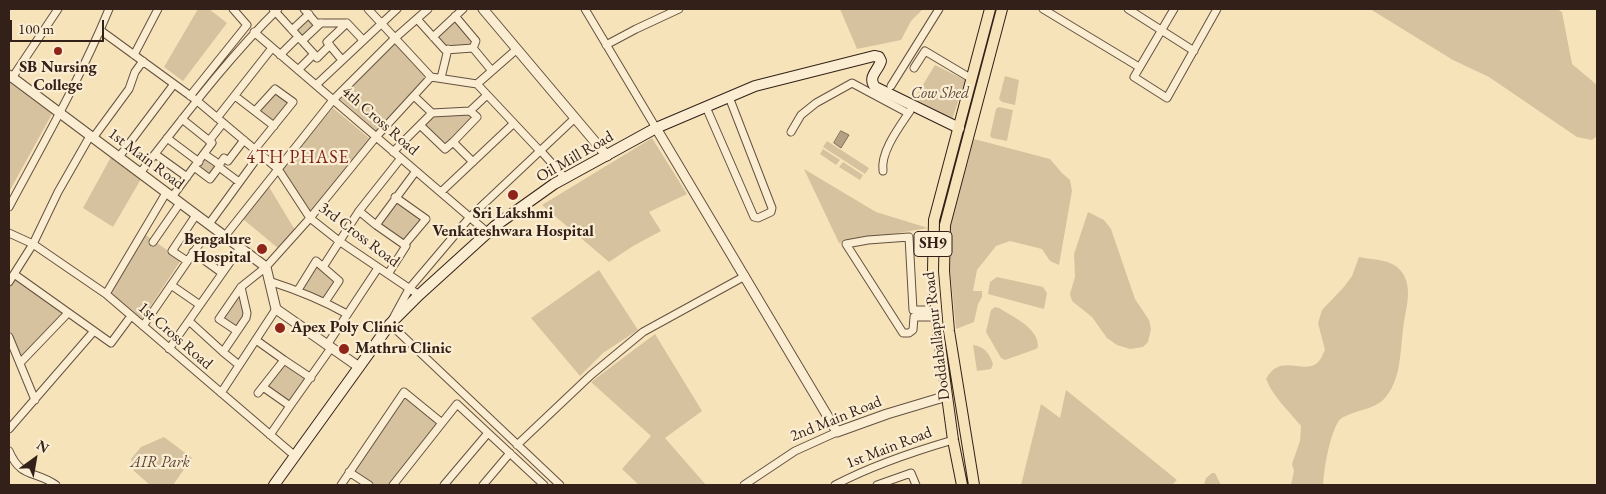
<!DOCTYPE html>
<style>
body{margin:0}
#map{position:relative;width:1606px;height:494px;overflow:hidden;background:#f7e3ba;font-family:"EB Garamond",serif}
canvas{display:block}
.frame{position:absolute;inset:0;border:10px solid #332018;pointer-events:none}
.north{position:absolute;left:10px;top:434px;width:50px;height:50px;-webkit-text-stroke:4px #faedd2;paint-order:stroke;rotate:32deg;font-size:14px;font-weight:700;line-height:20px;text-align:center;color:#332018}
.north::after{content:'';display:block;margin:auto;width:18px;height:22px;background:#332018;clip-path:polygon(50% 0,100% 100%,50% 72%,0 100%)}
.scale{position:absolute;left:10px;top:20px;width:94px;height:22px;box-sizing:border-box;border:2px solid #332018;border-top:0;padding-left:6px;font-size:15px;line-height:18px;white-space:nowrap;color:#332018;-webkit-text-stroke:4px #faedd2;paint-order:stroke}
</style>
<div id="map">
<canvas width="1606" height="494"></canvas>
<div class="frame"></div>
<div class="north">N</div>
<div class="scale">100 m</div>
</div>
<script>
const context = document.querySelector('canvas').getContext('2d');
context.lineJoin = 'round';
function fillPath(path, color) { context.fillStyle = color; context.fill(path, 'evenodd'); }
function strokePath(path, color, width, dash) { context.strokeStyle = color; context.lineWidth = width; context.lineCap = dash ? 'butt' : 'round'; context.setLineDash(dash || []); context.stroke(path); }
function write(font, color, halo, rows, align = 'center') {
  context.font = font + ' "EB Garamond",serif'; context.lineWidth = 4.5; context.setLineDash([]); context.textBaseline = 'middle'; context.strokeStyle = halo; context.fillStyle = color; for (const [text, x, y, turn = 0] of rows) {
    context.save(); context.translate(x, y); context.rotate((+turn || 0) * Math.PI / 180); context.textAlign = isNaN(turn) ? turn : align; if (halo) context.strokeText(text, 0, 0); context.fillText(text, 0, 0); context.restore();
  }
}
fillPath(new Path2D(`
 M198,9H209L227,23L183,81L164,67Z
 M840,9H923L911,21L901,40L857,49Z
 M1370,9H1557L1562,12L1572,64L1597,85V136L1592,140L1577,137L1489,77L1453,60Z
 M308,17L317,26L304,39L295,30Z
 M455,20L474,41L471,47H447L437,36Z
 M394,43L429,78L377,132L340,99Z
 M935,65L965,80L952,120L912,103Z
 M1005,76L1019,80L1015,105L1002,102L999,99Z
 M9,82L52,114L9,192Z
 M275,91L290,103L274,123L258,111Z
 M999,107L1013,110L1007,141L992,138L990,136L996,109Z
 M333,108L370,139L311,214L282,170Z
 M469,113L474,118L445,147L422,125L432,115Z
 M652,138L687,194L649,212L661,231L633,246L609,262L542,205Z
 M974,139L1050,159L1062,173L1070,180L1072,191L1059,265L1050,261L1042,249L1010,241L996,246L977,270L973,291H982V297L978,304L974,322L956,329L950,270L951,225Z
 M827,141L869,168L865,174L823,147Z
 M823,149L840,160L836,165L820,154Z
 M205,155L219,165L210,177L196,167Z
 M111,157L141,179L113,227L83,208Z
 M843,162L863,175L860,180L839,167Z
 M804,169L876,212L928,228L839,243Z
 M269,187L295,230L279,249L243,219Z
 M396,200L423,220L404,243L379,225Z
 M1088,212L1104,220L1111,229L1135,299L1149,320L1151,329L1148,342L1143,347L1130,349L1117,345L1107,338L1092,317L1072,301L1070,294L1075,277L1074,254Z
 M143,233L181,260L142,319L109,292Z
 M1359,257C1373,260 1392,259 1401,271C1406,277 1408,285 1408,293C1408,305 1404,318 1403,330C1400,353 1401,381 1384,399C1373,411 1343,412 1338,422C1329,438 1324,468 1323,485H1291L1294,471L1292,464L1300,441L1301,426C1289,411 1273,397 1266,379C1280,351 1306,377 1319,361C1322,358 1323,353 1325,350L1318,323L1322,310L1343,288L1352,276Z
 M317,265L336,281L324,299L302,288Z
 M599,270L638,330L603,353L580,376L531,318Z
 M14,274L68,313L20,363L9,337V282Z
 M997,277L1043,287L1047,293L1044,309L988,294L990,282Z
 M240,291L245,313L237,328L222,318Z
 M995,307L999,308C1013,317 1039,328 1038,347L1036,349L1005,360L1001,358L986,332L991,310Z
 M655,334L702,411L665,438L706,485H639L622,469L651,436L591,382Z
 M973,345C984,346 990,354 993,364L991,369L977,371Z
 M284,361L309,377L289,405L264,387Z
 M1066,390L1177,480L1172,485H1021L1041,404L1060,418Z
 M404,392L442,423L393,485H369L349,472Z
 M164,437L192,458L173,485H150L134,471L131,459L141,447Z
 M1212,473H1215L1221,485H1204L1206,478Z`), '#d6c29e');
const water = new Path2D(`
 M841,131L849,135L841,148L834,143Z`);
fillPath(water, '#b4a183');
strokePath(water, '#806d58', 1);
const minor = new Path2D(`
 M273,9L314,54L298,70
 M304,9L316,23H347L363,40
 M368,9L431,77L477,84
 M585,9L656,128
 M1043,9L1139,67
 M1128,9L1194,51
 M1174,9L1134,77L1167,98L1217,9
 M455,16L476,41L473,48
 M417,19L445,50L473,48
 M100,30L196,100L278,169L310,218L339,241L419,295
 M292,30L309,14
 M254,32L487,232
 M433,37L463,9
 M302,41L321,23
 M606,45L636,29L679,9
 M473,48L492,71
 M314,54L317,58L330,45
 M134,55L158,9
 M280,55L298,37
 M342,60L327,42L347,23
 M914,68L925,51L972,79
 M12,78L58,9
 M441,78L448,49
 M477,84L540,151
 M477,84L517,49
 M316,85L397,9
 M891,86L939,9
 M190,96L247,25L233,9
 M235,96L274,126
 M414,96L432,113L470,111L487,95
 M706,107L754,217L758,218L771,212L772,208L729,97
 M255,111L275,89L293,102L255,149
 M217,118L272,48
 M182,119L212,143L194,167
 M420,125L432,113
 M791,132L801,115L816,103L852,83L908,113
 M93,138L129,89L135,72L143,61
 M167,138L199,162
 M209,141L223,123
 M453,142L477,117L470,111
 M540,150L565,178
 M393,152L420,125L445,149L453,142L473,162
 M155,154L187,177
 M204,154L220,165L219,167
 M119,157L174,84
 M219,165L224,158L228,161L244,140
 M883,171C880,152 900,126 910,111
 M140,173C184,117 227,59 278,9
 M441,192L513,124
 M172,197L194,167L210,179L219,167L239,182
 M395,197L426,219L404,245
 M9,207C44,142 81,77 109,9
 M359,211L376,225L416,171
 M209,224L260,154
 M376,225L406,246L388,274
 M9,233L33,244L106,294L295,456
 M225,236L333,100L395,38L428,9
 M153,242L180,203
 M193,252L222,273
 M187,261L172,251L196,215
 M323,267L359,211L401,158
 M14,274L111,343L131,316
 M269,281C297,290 322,300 347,314
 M9,282L33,244L58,192L90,136
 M171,285L200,305
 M298,290L316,261L339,281L325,302
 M106,294L166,193
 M936,310H913L909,237L868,240L846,244L903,333H909L913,330L914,317H937
 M189,321L223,352
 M143,326L200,243L184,233
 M237,331L219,319L241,287L266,267L310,218L376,137L431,77
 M9,337L35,400
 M256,340L284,360
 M327,345L378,268
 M169,349L240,248
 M20,363L68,313
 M239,365L223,352L246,318L247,313L241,287
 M263,387L290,406L331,348
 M221,393L276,309
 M258,393L284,360L311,378
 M9,429L94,331
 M270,435L290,406
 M517,445L591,375L643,332L745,276
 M9,451C21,479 35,470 56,485
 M349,472L369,485
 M341,485L404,392L442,423
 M393,485L457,404L544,485
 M444,485L488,433
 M483,485L510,453
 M560,485L390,324L409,289L470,217L575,118
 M744,485L795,451L837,432
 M835,485C873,465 912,452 953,440
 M877,485L911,473L916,485`);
const tertiary = new Path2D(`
 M483,9L607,156
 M9,75L266,267L276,309L359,367
 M656,128L837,432L887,414L947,396`);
const secondary = new Path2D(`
 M274,485L390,324L419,295L495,226L554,184L656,128L755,86L874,56L879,57L881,61C878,71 867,77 875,87L959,128`);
const primary = new Path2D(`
 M962,485L953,440L938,330L933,271L934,220L990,9
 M974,485L949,331L944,271L945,225L1002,9`);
strokePath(minor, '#645140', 9);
strokePath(tertiary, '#645140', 11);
strokePath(secondary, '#332018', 12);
strokePath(primary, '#332018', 12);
strokePath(minor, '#faedd2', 7);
strokePath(tertiary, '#faedd2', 9);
strokePath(secondary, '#faedd2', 10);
strokePath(primary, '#f7e3ba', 10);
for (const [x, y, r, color] of [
 [58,51,5,"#8f2418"],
 [513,195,6,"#8f2418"],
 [262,249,6,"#8f2418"],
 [280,328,6,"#8f2418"],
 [344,349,6,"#8f2418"]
]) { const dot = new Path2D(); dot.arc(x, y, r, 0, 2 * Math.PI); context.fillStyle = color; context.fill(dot); strokePath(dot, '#faedd2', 2); }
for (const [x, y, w] of [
 [933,244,38]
]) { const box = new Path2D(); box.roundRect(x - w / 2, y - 12.5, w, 25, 4); context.fillStyle = '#faedd2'; context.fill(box); strokePath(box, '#332018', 1); }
write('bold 15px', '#332018', null, [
 ["SH9",933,244]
]);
write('bold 16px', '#332018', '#faedd2', [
 ["SB Nursing",58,68],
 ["College",58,86],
 ["Sri Lakshmi",513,214],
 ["Venkateshwara Hospital",513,232],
 ["Bengalure",251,240,"right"],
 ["Hospital",251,258,"right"],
 ["Apex Poly Clinic",291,328,"left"],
 ["Mathru Clinic",355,349,"left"]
]);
write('italic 16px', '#5c483a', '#faedd2', [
 ["Cow Shed",940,94],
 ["AIR Park",160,463]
]);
write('16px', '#332018', '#faedd2', [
 ["4th Cross Road",380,121,41],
 ["Oil Mill Road",575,157,-30],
 ["1st Main Road",146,159,37],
 ["3rd Cross Road",359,235,37],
 ["1st Cross Road",175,336,41],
 ["Doddaballapur Road",937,336,-97],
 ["2nd Main Road",836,419,-22],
 ["1st Main Road",889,448,-21]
]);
context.letterSpacing = '1px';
write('18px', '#7a1f14', '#faedd2', [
 ["4TH PHASE",298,158]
]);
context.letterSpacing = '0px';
</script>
